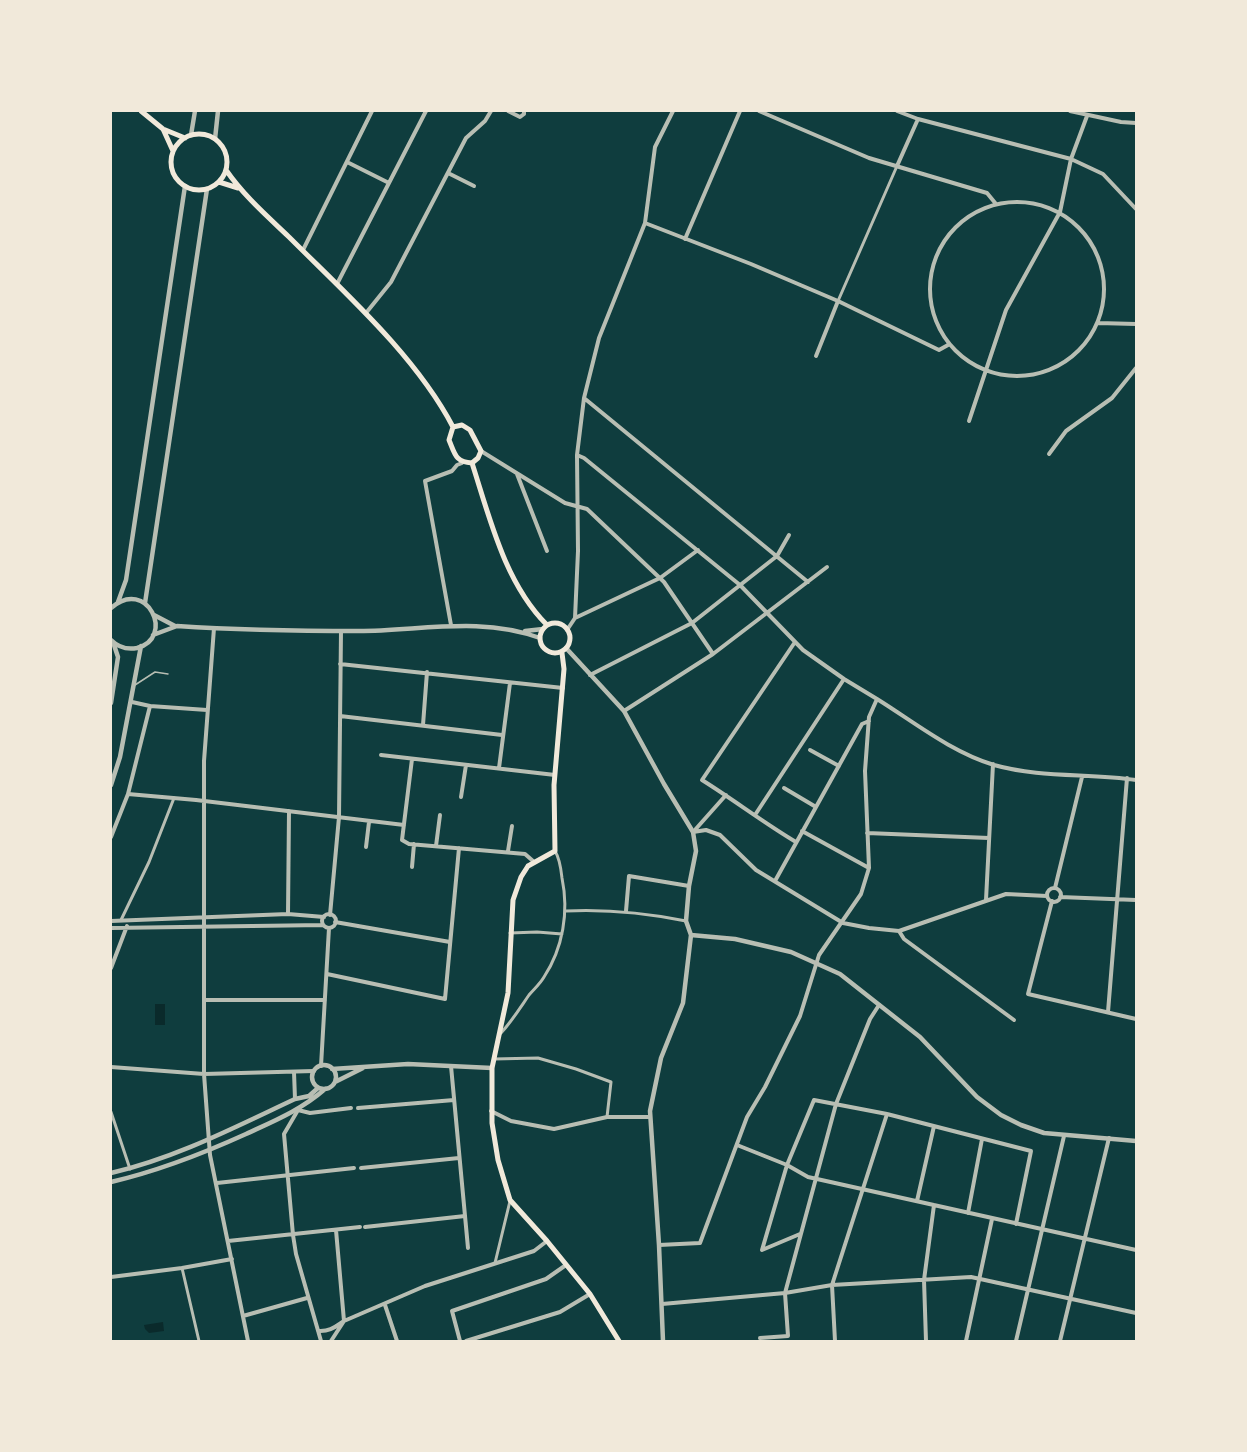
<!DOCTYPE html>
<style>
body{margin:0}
#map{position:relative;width:1247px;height:1452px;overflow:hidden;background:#0f3d3e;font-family:Rubik,sans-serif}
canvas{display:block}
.frame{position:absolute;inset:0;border:112px solid #f1e9da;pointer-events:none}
</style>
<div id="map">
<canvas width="1247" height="1452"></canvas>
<div class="frame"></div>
</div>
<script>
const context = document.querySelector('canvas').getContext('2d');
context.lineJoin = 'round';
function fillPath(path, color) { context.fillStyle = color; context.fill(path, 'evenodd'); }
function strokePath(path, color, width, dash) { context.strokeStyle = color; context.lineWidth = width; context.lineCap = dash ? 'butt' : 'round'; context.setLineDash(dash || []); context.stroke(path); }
fillPath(new Path2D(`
 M155,1004H165V1025H155Z
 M163,1322L164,1331L149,1333L145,1329L144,1325Z`), '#0a2a2b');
strokePath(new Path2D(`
 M135,685L155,672L168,674`), '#b8beb3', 1.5);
strokePath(new Path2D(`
 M838,301L897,166
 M566,911C607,909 646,913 686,921
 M121,920L149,862L174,798
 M510,933L537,932L562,934
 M501,1033C512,1021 520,1008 529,995C534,989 540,984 544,977C563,948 569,912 562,878C561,869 560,859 555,851
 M494,1059L538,1058L576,1069L611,1082L607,1117
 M111,1112L130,1169
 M495,1263L510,1201
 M182,1268L199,1341`), '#b8beb3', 3);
strokePath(new Path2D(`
 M508,111L520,117L524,114V111
 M759,111L869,158L987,193L996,204
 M897,111L918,119L1071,159L1103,174L1136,209
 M1070,111L1121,122L1136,123
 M347,162L389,183
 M897,166L918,119
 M448,173L474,186
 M930 289a87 87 0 1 1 174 0a87 87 0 1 1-174 0Z
 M645,223L751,264L838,301L939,350L948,345
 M685,239L740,111
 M303,250L372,111
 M337,284L426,111
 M366,313L391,282L466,138L485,121L491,111
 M1098,323L1136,324
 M816,356L838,301
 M584,398L808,582
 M969,421L1006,310L1060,212L1071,159L1087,116
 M481,451L565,503L587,509L664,582L713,654
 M1049,454L1066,431L1112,398L1136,368
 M577,455L584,458L740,585L803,650L844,679L877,699L869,717L865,771L869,868L861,894L819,955L800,1016L765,1087L747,1117L700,1243L659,1245
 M517,474L547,551
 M575,618L578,551L577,455L584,398L599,338L645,223L655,147L673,111
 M451,625L425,481L452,471L457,465L462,463
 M214,628L204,761V1074L210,1155L248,1341
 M567,630L575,618L660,578L698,550
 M795,642L702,780C734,800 764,823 796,842
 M340,664L563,688
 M590,675L692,623L777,556L789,535
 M877,699C914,722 951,752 994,765C1040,778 1089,773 1136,780
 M150,706L207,710
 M624,711L713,654L827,567
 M340,716L502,735
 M423,725L427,672
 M810,750L839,766
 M381,755L555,775
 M412,759L402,840L409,844L525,854L533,861
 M499,768L510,683
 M784,788L816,807
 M128,794L196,800L404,825
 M461,797L466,765
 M755,815L844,679
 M694,831L726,795
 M802,831L869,868
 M693,832L706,830L720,835L756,870L843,923L869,928L899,931L1006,894L1047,896
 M867,833L989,838
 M111,837L128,794L150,706L132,702
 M436,846L440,815
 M366,847L369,822
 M508,851L512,826
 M412,867L414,844
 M775,881L862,724L869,721
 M1055,888L1082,777
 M1047 895a7 7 0 1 1 14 0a7 7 0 1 1-14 0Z
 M1060,897L1136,900
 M986,900L993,764
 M1052,901L1028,994L1136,1019
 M626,911L629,876L689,886
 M288,914L289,811
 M322 921a7 7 0 1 1 14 0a7 7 0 1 1-14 0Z
 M330,915L339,817L341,631
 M111,921L288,914L324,917
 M335,922L450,942
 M111,928L323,925
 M899,931L904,939L1014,1020
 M111,968L127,926
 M327,974L445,999L459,848
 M204,1000H325
 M1108,1012L1127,778
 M321,1066L329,928
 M451,1066L468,1248
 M111,1067L204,1074L314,1071
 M294,1072L295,1099
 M358,1108L454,1100
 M491,1111L511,1121L554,1129L607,1117H650
 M737,1145L787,1165L808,1177L1136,1250
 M361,1168L459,1158
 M217,1183L354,1168
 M917,1201L934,1126
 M968,1213L982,1139
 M365,1227L465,1216
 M800,1234L762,1250L787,1165L814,1100L887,1114L1031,1151L1016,1224
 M228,1241L360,1227
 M111,1277L182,1268L232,1259
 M662,1304L785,1293L832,1285L971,1277L1136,1313
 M385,1305L397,1341
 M243,1316L307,1298
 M318,1331C329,1332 335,1327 344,1321L336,1230
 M760,1338L788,1336L785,1293L836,1104L870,1019L879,1005
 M321,1341L296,1254L293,1235L284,1134L298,1110L310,1113L351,1108
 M331,1341L344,1321L425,1286L534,1251L547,1241
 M460,1341L452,1311L546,1279L566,1265
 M466,1341L560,1312L590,1294
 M835,1341L832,1285L887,1114
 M926,1341L924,1280L934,1205
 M966,1341L992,1219
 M1016,1341L1064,1136
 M1060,1341L1109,1138`), '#b8beb3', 4);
strokePath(new Path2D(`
 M191,135L195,111
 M215,139L218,111
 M118,602L126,580L185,186
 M145,603L207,189
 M111,608C147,576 176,638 137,648C126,650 118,647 111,640
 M154,615L175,626
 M525,631L543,629
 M153,635L177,626C237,630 299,631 359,631C420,631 480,616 540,638
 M566,648L624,711L664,784L693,832L696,851L689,886L686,921L691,935L683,1003L661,1058L650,1111L659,1245L663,1341
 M111,703L118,657L113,642
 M111,785L120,757L141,646
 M691,935L735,939L791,952L840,974L920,1037L977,1097L1001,1115L1021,1125L1044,1133L1136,1141
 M312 1077a12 12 0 1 1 24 0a12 12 0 1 1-24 0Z
 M332,1069L408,1064L492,1068
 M335,1082L363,1068
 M111,1173C176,1158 235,1127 295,1099L309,1096L318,1088
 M111,1182C158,1171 202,1154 246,1134C274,1121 301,1110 325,1089`), '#b8beb3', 4.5);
strokePath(new Path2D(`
 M141,111L163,129L185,138
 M163,129L173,151
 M171 162a28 28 0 1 1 56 0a28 28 0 1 1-56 0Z
 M226,170C244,196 267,216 289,237C345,293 416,356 453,427
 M219,182L238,188
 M462,425L470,430L481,451L478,458L472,463C455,462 455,454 449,440L453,427Z
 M472,463C490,519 505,583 547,625
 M540 638a15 15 0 1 1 30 0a15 15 0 1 1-30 0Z
 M562,653L564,669L554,785L555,851L528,866L521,877L513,900L508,993L492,1068V1123L498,1160L510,1200L547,1241L590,1294L619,1341`), '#f1e9da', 5);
</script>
